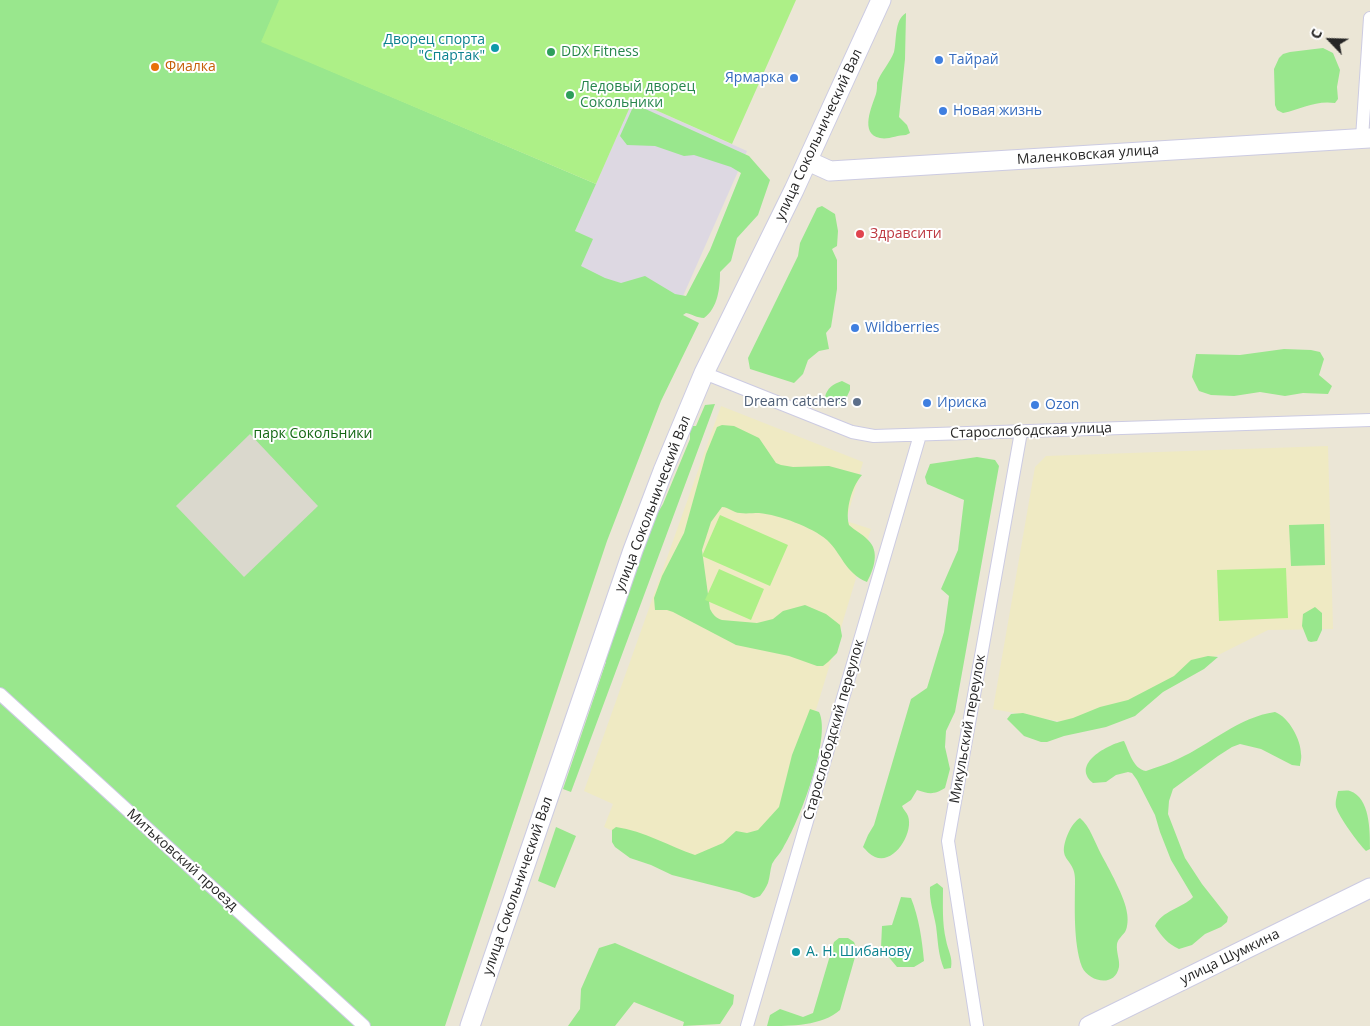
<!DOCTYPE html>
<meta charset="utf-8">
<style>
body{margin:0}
#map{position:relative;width:1370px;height:1026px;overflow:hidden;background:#ebe6d6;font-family:"Open Sans",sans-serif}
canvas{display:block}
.north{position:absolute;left:1305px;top:15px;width:50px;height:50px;-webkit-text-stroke:4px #fff;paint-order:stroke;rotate:294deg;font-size:14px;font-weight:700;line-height:20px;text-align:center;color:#262626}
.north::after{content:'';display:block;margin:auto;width:18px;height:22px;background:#262626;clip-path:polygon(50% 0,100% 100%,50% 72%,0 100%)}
</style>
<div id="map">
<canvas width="1370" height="1026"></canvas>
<div class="north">С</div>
</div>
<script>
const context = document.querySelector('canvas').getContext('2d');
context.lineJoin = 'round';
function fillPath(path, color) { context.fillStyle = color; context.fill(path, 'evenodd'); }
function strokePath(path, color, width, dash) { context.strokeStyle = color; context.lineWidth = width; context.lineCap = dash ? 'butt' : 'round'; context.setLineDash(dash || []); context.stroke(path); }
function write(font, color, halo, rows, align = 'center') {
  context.font = font + ' "Open Sans",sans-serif'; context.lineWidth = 4; context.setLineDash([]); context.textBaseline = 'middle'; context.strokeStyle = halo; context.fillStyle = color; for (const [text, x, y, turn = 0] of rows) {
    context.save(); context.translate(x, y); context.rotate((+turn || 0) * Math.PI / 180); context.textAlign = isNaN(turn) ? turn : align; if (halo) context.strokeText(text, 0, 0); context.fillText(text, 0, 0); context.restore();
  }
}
fillPath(new Path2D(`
 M633,100L747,151L676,312L579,269L575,231Z`), '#ddd8e2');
fillPath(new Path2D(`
 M721,406L863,462L846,521L871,529L759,897L604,827L613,804L584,791Z
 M1328,446L1333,629L1268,630L1079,725L993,709L1035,467L1046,456Z`), '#efeac3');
fillPath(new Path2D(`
 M0,0H280L270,45L596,184L575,231L593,239L581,266L605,278L621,283L645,276L675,294L686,296L710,250L741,173L731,167L694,155L684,156L655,146L627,145L620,136L633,107H641L749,156L770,180L758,215L737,238L731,261L720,272C720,288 718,308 704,318C697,318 692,314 686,313L683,315L699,323L661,401L607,541L445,1026H0Z
 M906,13L905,59L899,117L907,125L910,133L906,135C897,135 888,140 880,138C859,134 872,106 876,94C877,90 877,87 877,83C880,73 890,63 894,52C897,40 894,20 906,13Z
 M1323,48L1333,53L1340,70L1337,87L1338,99L1335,103C1316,100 1301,109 1283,113L1277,110L1275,105L1274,69L1279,58L1283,54L1290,52Z
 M822,206L835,214L838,231L837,246L832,249L837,260V289L831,327L826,333L829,349L819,351L808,360L803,374L794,383L750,369L748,358L798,256L800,243L817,208Z
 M1284,349L1311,350L1320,352L1324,359L1319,375L1332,386L1328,394L1303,393L1285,396L1260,392L1234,396L1211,395L1199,391L1192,377L1196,354L1240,355Z
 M842,381L850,385V390L843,405C835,407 830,403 825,397C827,388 833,384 842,381Z
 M715,404L571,792L563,789L606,662H604L654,519L663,504L690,439V431L693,426H696L705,405Z
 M722,425L734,426L759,438L776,463L781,465L793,467L829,466L862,475C852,486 845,510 849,525C855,531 863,534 868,540C880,551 874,569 867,582C845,573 842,554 827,540C812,527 779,515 759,513C752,513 746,514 740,513C733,513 729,507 722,507L711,522L702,550L710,609C713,615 716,618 722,620L757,623L773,619L783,611L805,605L826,614L835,621L840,625L842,636L837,653L828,662L823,666H817L789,656L736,645L673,612L667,610H655L654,598L662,576L684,533L706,454L717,427Z
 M977,457L995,460L999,466L955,712L946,731L945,747L950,769L945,788C934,795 929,794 917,790L911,800L902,806C903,809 907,813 908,816C914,833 894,865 875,857C870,855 866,850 863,847L868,835L874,825L911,699L927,688L944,632L949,596L941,589L958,550L964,500L927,484L925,477L930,464Z
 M1324,524L1325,565L1291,566L1289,525Z
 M1315,607L1322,613V630L1317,641L1311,642L1308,641L1302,626L1303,614Z
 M1208,656L1218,657L1204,669L1163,692L1135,716L1106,727L1064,736L1047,742H1041L1024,736L1007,719L1011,714L1023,713L1057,722L1073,718L1100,707L1128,700L1174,676L1191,660Z
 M810,709L819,712C832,738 798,824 783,848C780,854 775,858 772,864C770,870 770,877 768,883C766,888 763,892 760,896L754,898L739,892L672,875L651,865L630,858L615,847L612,842V830L616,827C644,831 669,846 695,855L723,843L736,831L747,833L758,830L779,807L792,755Z
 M1275,712C1289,717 1301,740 1301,754C1302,758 1300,763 1300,766L1292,765L1261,749L1240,744L1232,747L1218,756L1173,789L1169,801L1168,814L1185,858L1202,884L1228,917L1227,922L1221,927L1205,934L1192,945L1179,949C1168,944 1162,937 1155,926C1161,911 1183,908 1193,897L1171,860L1160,832L1155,815L1137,780L1132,773L1128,772L1116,775L1106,782L1093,783C1070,764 1109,744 1124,741C1129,751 1133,769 1146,771C1156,767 1168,764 1178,759C1211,744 1239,717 1275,712Z
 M1338,791C1342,791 1347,790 1350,791C1370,798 1370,830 1370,849L1366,851C1358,843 1339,817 1336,807C1335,801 1337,796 1338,791Z
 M1080,818C1090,826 1095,843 1101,854C1108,867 1126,899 1127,913C1128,918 1128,927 1125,932C1122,936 1118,939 1117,944C1116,952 1120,960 1119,967C1115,988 1089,982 1082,967C1073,942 1075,906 1075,879C1075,864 1065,861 1064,852C1063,842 1071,823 1080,818Z
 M556,827L576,836L555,888L538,881Z
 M937,883L943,888C943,905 942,923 946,940C948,951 953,957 951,968L944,969C938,955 938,941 936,926C934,913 929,901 930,887Z
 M901,897L911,898C919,918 922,939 924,961L914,967H897L881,948L882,926L892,925Z
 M839,938H848L854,942L857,950L840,1010C822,1026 791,1026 767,1026L770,1015L780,1009L803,1017L813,1013L834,942Z
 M615,943L734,995L733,1004L720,1024L683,1026L684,1022L634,1002L615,1026H568L580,1009L581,989L599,948Z`), '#99e78d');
fillPath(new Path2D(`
 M279,0H796L732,144L633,100L596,184L261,42Z
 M720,515L788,545L770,586L702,556Z
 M1286,568L1288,618L1219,621L1217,570Z
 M719,569L764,589L751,620L705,600Z`), '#adf087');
fillPath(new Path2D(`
 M250,434L318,506L244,577L176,506Z`), '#dad8cd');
const street = new Path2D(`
 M1362,138L1370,18
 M704,373L852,432L874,436L1370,420
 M0,694L364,1026
 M747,1026L920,435
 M977,1026L948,841L1021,432`);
const secondary = new Path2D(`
 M808,161L830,171L1370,138
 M470,1026L633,550L663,471L704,373L794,190L881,0
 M1089,1026L1370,888`);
strokePath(street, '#cccbe2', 14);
strokePath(secondary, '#cccbe2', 21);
strokePath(street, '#fff', 12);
strokePath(secondary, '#fff', 19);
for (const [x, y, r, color] of [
 [495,48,5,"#0f9aa8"],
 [551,52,5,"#2e9e5b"],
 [939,60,5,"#3f7fe0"],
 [155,67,5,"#e8710a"],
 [794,78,5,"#3f7fe0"],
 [570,95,5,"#2e9e5b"],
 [943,111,5,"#3f7fe0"],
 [860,234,5,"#e0444e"],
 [855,328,5,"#3f7fe0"],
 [857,402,5,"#5c6f8a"],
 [927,403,5,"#3f7fe0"],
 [1035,405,5,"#3f7fe0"],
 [796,952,5,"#0f9aa8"]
]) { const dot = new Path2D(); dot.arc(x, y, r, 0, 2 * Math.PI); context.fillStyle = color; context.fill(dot); strokePath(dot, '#fff', 2); }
write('14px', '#0d838f', '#fff', [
 ["Дворец спорта",485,40],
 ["\"Спартак\"",485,56],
 ["А. Н. Шибанову",806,952,"left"]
], 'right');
write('14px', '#27864d', '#fff', [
 ["DDX Fitness",561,52],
 ["Ледовый дворец",580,87],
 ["Сокольники",580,103]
], 'left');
write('14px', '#366cbe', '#fff', [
 ["Тайрай",949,60],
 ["Ярмарка",784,78,"right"],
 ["Новая жизнь",953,111],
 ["Wildberries",865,328],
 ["Ириска",937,403],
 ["Ozon",1045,405]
], 'left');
write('14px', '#c56008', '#fff', [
 ["Фиалка",165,67]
], 'left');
write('14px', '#262626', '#fff', [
 ["улица Сокольнический Вал",819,135,-65],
 ["Маленковская улица",1088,155,-4],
 ["Старослободская улица",1031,431,-2],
 ["улица Сокольнический Вал",653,504,-69],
 ["Микульский переулок",968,729,-80],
 ["Старослободский переулок",834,730,-74],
 ["Митьковский проезд",182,860,42],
 ["улица Сокольнический Вал",518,886,-71],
 ["улица Шумкина",1230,957,-26]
]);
write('14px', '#be3a42', '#fff', [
 ["Здравсити",870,234]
], 'left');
write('14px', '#4e5e75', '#fff', [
 ["Dream catchers",847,402]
], 'right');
write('14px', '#136713', '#fff', [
 ["парк Сокольники",313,434]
]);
</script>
